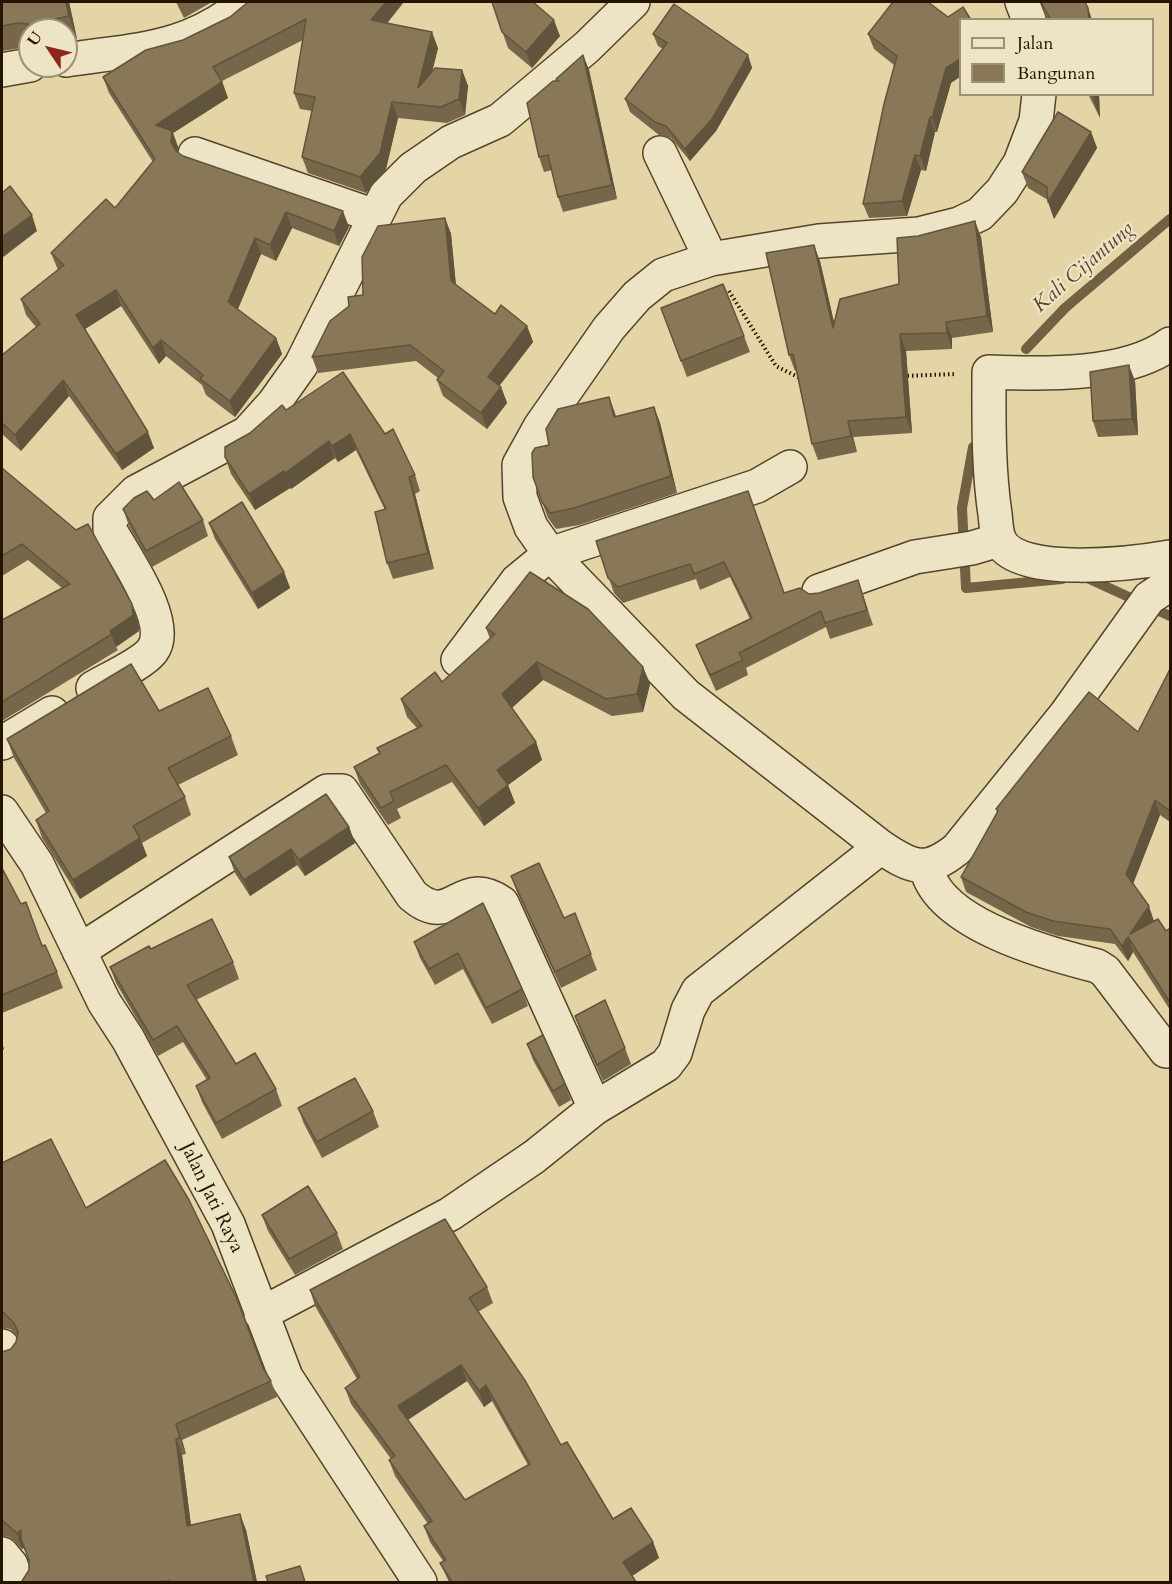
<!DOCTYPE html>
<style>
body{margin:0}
#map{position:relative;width:1172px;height:1584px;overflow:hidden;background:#e4d5a7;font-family:Cardo,serif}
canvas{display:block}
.frame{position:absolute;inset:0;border:3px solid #261300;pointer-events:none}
.legend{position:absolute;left:959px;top:18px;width:195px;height:78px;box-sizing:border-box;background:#ede4c6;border:2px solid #9d9077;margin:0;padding:8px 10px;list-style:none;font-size:18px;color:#261300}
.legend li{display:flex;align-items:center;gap:12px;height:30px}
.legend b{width:30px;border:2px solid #9d9077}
.north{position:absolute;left:18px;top:18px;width:60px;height:60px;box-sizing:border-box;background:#ede4c6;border:2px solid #9d9077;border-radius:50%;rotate:305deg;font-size:16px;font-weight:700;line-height:24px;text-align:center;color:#261300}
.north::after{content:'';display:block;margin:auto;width:21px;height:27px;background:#8f2418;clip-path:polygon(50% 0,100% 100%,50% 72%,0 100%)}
</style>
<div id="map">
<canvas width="1172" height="1584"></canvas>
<div class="frame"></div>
<ul class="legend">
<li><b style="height:8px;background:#ede4c6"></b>Jalan</li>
<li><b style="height:16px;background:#897857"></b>Bangunan</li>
</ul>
<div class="north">U</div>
</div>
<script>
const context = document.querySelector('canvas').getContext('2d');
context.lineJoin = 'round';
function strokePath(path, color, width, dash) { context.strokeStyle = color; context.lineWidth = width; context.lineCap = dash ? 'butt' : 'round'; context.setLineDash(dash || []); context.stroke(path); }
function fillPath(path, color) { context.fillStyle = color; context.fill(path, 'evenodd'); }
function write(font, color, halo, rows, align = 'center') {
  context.font = font + ' Cardo,serif'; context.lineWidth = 4.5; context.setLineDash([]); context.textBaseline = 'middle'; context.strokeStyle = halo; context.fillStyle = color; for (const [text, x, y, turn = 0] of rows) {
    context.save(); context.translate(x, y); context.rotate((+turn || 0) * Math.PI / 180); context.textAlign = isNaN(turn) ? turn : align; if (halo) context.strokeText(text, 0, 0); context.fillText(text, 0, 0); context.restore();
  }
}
strokePath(new Path2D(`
 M1026,349L1065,308L1170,219
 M973,447L962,508L966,588L1062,579
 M1083,576L1170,616`), '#716042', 10);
const street = new Path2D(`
 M1022,2L1029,20
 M66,60C137,49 187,51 246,2
 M2,70L30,65
 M1039,94L1036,121L1020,163L1002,191L980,214L959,224L919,234L819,241L711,259L663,275L637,296L609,328L540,427L519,465L520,497L531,527L550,554L686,695L881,847C912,868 926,874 957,849L1066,714L1149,598L1170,584
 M660,153L711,259
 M195,154L375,216
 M1170,344C1125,377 1042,374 989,372C989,420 988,467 995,514C996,522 996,533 1000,541C1018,578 1136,563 1170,557
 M819,591L915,557L972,548L999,540
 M458,660L517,581L550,554L757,486L790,467
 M93,688C108,679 142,664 152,651C173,624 125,557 110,530V518L136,492L247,433L274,403L301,365L386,195L413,168L451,142L500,120L587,47L633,2
 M2,743L52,713
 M2,812L37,864L104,1002L128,1039L228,1224L286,1377L420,1582
 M926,866C936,924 1049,954 1097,966L1105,971L1166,1051
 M79,951L327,791H342L412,895C453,931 459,873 502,903L595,1108
 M261,1314L450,1214L534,1157L595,1108L666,1065L675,1053L688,1010L698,991L881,847
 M2,1346L5,1350
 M2,1554L11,1565L17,1582`);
strokePath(street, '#56442a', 36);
strokePath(new Path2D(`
 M729,291L776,366L800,378
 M903,376L956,374`), '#261300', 4, [1.5, 3]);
strokePath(street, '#ede4c6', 33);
fillPath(new Path2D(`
 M2,2H69L77,39L66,42V30H30V47H27L2,51Z
 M176,2H212L184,18Z
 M248,2L387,23L438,48L432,72L462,70L468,86L465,115L447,123L398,118L386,169L366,193L308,173L302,157L312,111L300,109L294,93L303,40L222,81L228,98L173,133L178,147L177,152L183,156L349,227L339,246L292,228L276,261L261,254L238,309L276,338L282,354L235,417L206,395L202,385L166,356L159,364L121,306L85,329L154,448L122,470L69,396L21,451L2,434V355L36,327L26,315L21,299L58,270L51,253L115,208L153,162L109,93L103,77L183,40L230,17Z
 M492,2L560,36L532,68L508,48Z
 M1041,2L1088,8L1092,20H1047Z
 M653,34L748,55L752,68L716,131L690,161L671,138L659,135L630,112L625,99L663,49L658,46Z
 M868,34L951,83L937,132H935L926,171L921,170L907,216L869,218L863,204L894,65L874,49Z
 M583,55L589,70L617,199L563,212L558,197L552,170L544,172L539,157L557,81L556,79Z
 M1088,94H1099L1100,118Z
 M1091,132L1097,148L1054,219L1048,200L1028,188L1022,172Z
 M445,218L451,234L456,285L495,314L527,326L533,342L499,386L501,387L507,403L487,429L443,396L437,380L438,378L416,361L318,373L312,357L363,295Z
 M981,237L993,332L952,338V349L906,351L912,433L853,437L857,452L818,460L812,444L796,370L795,371L789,355L820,261L834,323L899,284Z
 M661,308L744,336L750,352L687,377Z
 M1135,381L1138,435L1098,437L1093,421Z
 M609,397L616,417L654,407L660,423L677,493L579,525L556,529L548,518L533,477L549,445Z
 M286,410L385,434L415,475L420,491L415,494L434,569L393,579L387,563L385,510L356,450L338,462L335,458L291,489L290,488L255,510L231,474L225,457L250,433Z
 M2,468L132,604L138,620L139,631L116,647L118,650L2,721V620L62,588L28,560L2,576Z
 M748,491L784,593L863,595L873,625L830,639L826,627L746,668L748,675L716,691L702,660L696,645L750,619L730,577L700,590L696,579L623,603L614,593L596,541Z
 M154,500L203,520L208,536L152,567L129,526L123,509Z
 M209,523L284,572L290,588L258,609L215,539Z
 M486,628L643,667L650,684L643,712L612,716L543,680L512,708L536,742L542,760L508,785L515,803L484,826L452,782L397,809L401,818L388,825L360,784L354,767L379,753L377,748L417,728L407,717L401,699L442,682L490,639Z
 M1170,669V822L1160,815L1133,884L1154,921L1166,931L1170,928V1010L1133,952L1128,961L1115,944L1058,936L1031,927L966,892L961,877L997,812L996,809L1138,732Z
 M159,711L231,736L238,755L178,785L185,797L191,815L142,843L147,856L80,899L42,838L36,820L46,813L14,758L7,739Z
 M349,827L355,843L305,876L297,865L250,896L235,873L229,857Z
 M2,868L57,972L63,988L2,1013Z
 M511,876L564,918L575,913L597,970L561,988L517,892Z
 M483,903L522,989L528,1006L492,1024L463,969L435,985L420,958L414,942Z
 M151,949L233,962L239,979L196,1000L236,1064L276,1089L282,1106L222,1139L202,1102L196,1086L207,1080L183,1042L158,1056L116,983L110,967Z
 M575,1016L625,1048L631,1064L603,1081L581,1033Z
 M527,1044L565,1084L571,1100L559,1107L533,1060Z
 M298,1108L373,1111L379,1127L322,1158L304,1124Z
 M2,1163L86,1208L263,1368L271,1381L277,1397L182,1440L186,1454L182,1455L191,1525L246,1530L257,1582H22L29,1570V1561L24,1548L22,1549L9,1537L2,1536V1352L11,1349L16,1342L17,1336L10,1329L2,1328Z
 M262,1215L337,1233L343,1249L295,1275L268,1231Z
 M487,1287L493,1303L478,1312L561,1445L613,1519L653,1542L659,1558L632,1576L636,1582H449L440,1563L443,1561L430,1542L424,1526L428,1524L395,1476L389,1460L391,1459L351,1404L345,1388L357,1379L315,1306L310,1290ZM467,1381L484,1407L492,1401L528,1465L465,1500L408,1420Z`), '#76674b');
fillPath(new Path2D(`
 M66,2H69L77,39L69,16Z
 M386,2H404L377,36L371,20Z
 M1088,8L1092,20H1089Z
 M554,20L560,36L532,68L526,52Z
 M46,21L50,30H39Z
 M432,32L438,48L424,104L418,88Z
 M583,55L589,70L617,199L612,185Z
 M748,55L752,68L716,131L690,161L685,149Z
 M960,59V77L951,83L937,132L932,118L946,68Z
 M462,70L468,86L465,115L459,99Z
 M222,82L228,98L173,133L178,147L177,158L156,125Z
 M1093,94H1099L1100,118L1093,98Z
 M392,102L398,118L386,169L366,193L360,177Z
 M930,117L935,132L926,171L920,156Z
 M1091,132L1097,148L1054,219L1048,202Z
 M915,155L921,170L907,216L902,201Z
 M343,211L349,227L339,246L334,231Z
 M286,212L292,228L276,261L270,245Z
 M32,215L37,231L2,258V237Z
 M445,218L451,234L457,297L451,281Z
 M975,221L981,237L993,332L987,316Z
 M255,238L261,254L234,318L228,302Z
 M814,245L820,261L839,344L833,328Z
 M116,290L121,306L82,331L76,315Z
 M946,322L952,338V349L947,333Z
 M527,326L533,342L494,393L488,377Z
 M900,334L906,351L912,433L906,417Z
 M276,338L282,354L235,417L230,401Z
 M161,340L166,356L159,364L153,348Z
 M1129,365L1135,381L1138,435L1132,419Z
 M63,380L69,396L21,451L15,435Z
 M501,387L507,403L487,429L481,413Z
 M609,397L615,413L620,433L614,417Z
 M654,407L660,423L677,493L671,476Z
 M848,421L853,437L857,452L851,436Z
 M148,432L154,448L122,470L116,454Z
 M350,434L356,450L338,462L332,446Z
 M329,441L335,458L291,489L285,473Z
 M284,471L290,488L255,510L249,494Z
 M409,477L415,494L434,569L428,553Z
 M284,572L290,588L258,609L252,593Z
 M132,604L138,620L139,631L116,647L110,631Z
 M537,662L543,680L508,711L502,694Z
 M643,667L650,684L643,712L637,694Z
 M536,742L542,760L504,788L497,770Z
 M508,785L515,803L484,826L478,808Z
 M1155,800L1160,815L1131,889L1126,874Z
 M349,827L355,843L305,876L299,860Z
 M140,838L147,856L80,899L73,880Z
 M291,849L297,865L250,896L244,880Z
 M1149,906L1154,921L1130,934Z
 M1128,937L1133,952L1128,961L1122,946Z
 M2,1042L4,1049L2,1051Z
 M461,1365L467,1381L404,1422L398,1406Z
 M486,1385L492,1401L484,1407L479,1391Z
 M176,1424L182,1440L186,1454L180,1438Z
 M176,1439L182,1455L193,1542L187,1526Z
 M240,1514L246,1530L257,1582H254Z
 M21,1530L24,1548L22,1549L17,1533Z
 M653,1542L659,1558L629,1578L623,1562Z`), '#60543d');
const building = new Path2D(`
 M2,2H66L69,16L46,21L39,30H35L28,24L18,23L2,26Z
 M248,2H386L371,20L432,32L418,88L435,68L462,70L459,99L441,107L392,102L380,153L360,177L302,157L315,97L294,93L306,19L213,67L222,82L156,125L172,131L171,142L176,151L183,156L343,211L334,231L286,212L270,245L255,238L228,302L276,338L230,401L200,379L203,375L161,340L153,348L116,290L76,315L148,432L116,454L63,380L15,435L2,423V355L40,324L21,299L64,265L51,253L106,199L115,208L155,159L103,77L146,50L183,40L230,17Z
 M492,2H533L554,20L526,52L502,32Z
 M893,2H928L948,17L963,7L971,20H960V59L946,68L932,118L930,117L920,156L915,155L902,201L863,204L884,104L897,56L868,34Z
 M1041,2H1085L1088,8L1089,20H1051Z
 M674,4L748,55L712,119L685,149L666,126L655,122L625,99L667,43L653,34Z
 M583,55L612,185L558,197L548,155L539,157L527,103L553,81H559L556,79Z
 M1058,112L1091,132L1048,202L1047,187L1022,172Z
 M10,186L32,215L2,237V193Z
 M445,218L451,281L495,314L501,305L527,326L488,377L501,387L481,413L437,380L444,371L410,345L312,357L330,321L349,306L348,297L363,295L362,257L378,226Z
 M975,221L987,316L946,322L947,333L900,334L906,417L848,421L851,436L812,444L793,354L789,355L766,253L814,245L833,328L840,299L899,284L897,238L918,236Z
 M723,284L744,336L681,361L661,308Z
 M1129,365L1132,419L1093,421L1090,372Z
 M343,372L385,434L393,429L415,475L409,477L428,553L387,563L375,512L386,509L350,434L332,446L329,441L285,473L284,471L249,494L225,457V447L250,433L282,405L286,410Z
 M609,397L614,417L654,407L671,476L574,508L550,513L542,502L533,477L532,453L535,448L549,445L546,429L558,409Z
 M2,468L76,530L88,524L132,604L133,615L110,631L112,634L2,702V620L70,584L22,544L2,556Z
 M179,482L203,520L146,551L123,509L134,498L147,491L154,500Z
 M748,491L784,593L800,588L809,594L819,593L858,580L867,610L825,623L821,611L739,653L743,660L710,675L696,645L752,618L724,562L694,574L690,564L618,587L608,578L596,541Z
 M242,502L284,572L252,593L209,523Z
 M530,572L588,609L643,667L637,694L606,699L537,662L502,694L536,742L497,770L508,785L478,808L446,765L390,792L394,801L381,808L354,767L380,753L377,748L422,726L401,699L435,672L442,682L495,634L486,628Z
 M131,664L159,711L208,688L231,736L168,768L185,797L133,826L140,838L73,880L36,820L49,811L7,739Z
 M1170,669V811L1155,800L1126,874L1149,906L1130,934L1158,919L1166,931L1170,928V1001H1169L1128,937L1122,946L1110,929L1053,921L1026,912L961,877L998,811L996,809L1089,692L1138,732Z
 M326,794L349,827L299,860L291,849L244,880L229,857Z
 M539,863L564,918L575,913L591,954L555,972L511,876Z
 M2,868L21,904L26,902L42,946L45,945L57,972L2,995Z
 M483,903L522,989L486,1008L458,953L429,969L414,942Z
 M212,919L233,962L187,985L236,1064L255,1053L276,1089L216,1123L196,1086L210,1078L177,1026L153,1040L110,967L149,946L151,949Z
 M605,1000L625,1048L597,1065L575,1016Z
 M543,1035L565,1084L553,1091L527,1044Z
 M355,1078L373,1111L317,1142L298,1108Z
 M51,1139L86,1208L165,1160L189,1200L237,1299L263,1368L271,1381L176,1424L180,1438L176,1439L187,1526L240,1514L254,1582H171L170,1581L150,1582H22V1581L29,1570V1560L21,1539V1530L17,1533L3,1521L2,1520V1352L11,1349L16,1342L18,1332L14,1323L4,1313H2V1163Z
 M308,1186L337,1233L289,1259L262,1215Z
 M445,1219L487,1287L469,1298L526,1382L561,1445L567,1442L613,1519L631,1508L653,1542L623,1562L636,1582H452L440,1563L446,1560L424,1526L432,1521L389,1460L395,1456L345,1388L360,1377L310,1290ZM461,1365L479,1391L486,1385L530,1464L465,1500L398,1406Z
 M300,1566L305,1582H268L266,1576Z`);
fillPath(building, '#897857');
strokePath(building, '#60543d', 1.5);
write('20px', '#261300', '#ede4c6', [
 ["Jalan Jati Raya",211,1198,64]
]);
write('italic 21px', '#58462c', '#ede4c6', [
 ["Kali Cijantung",1084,268,-41]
]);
</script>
